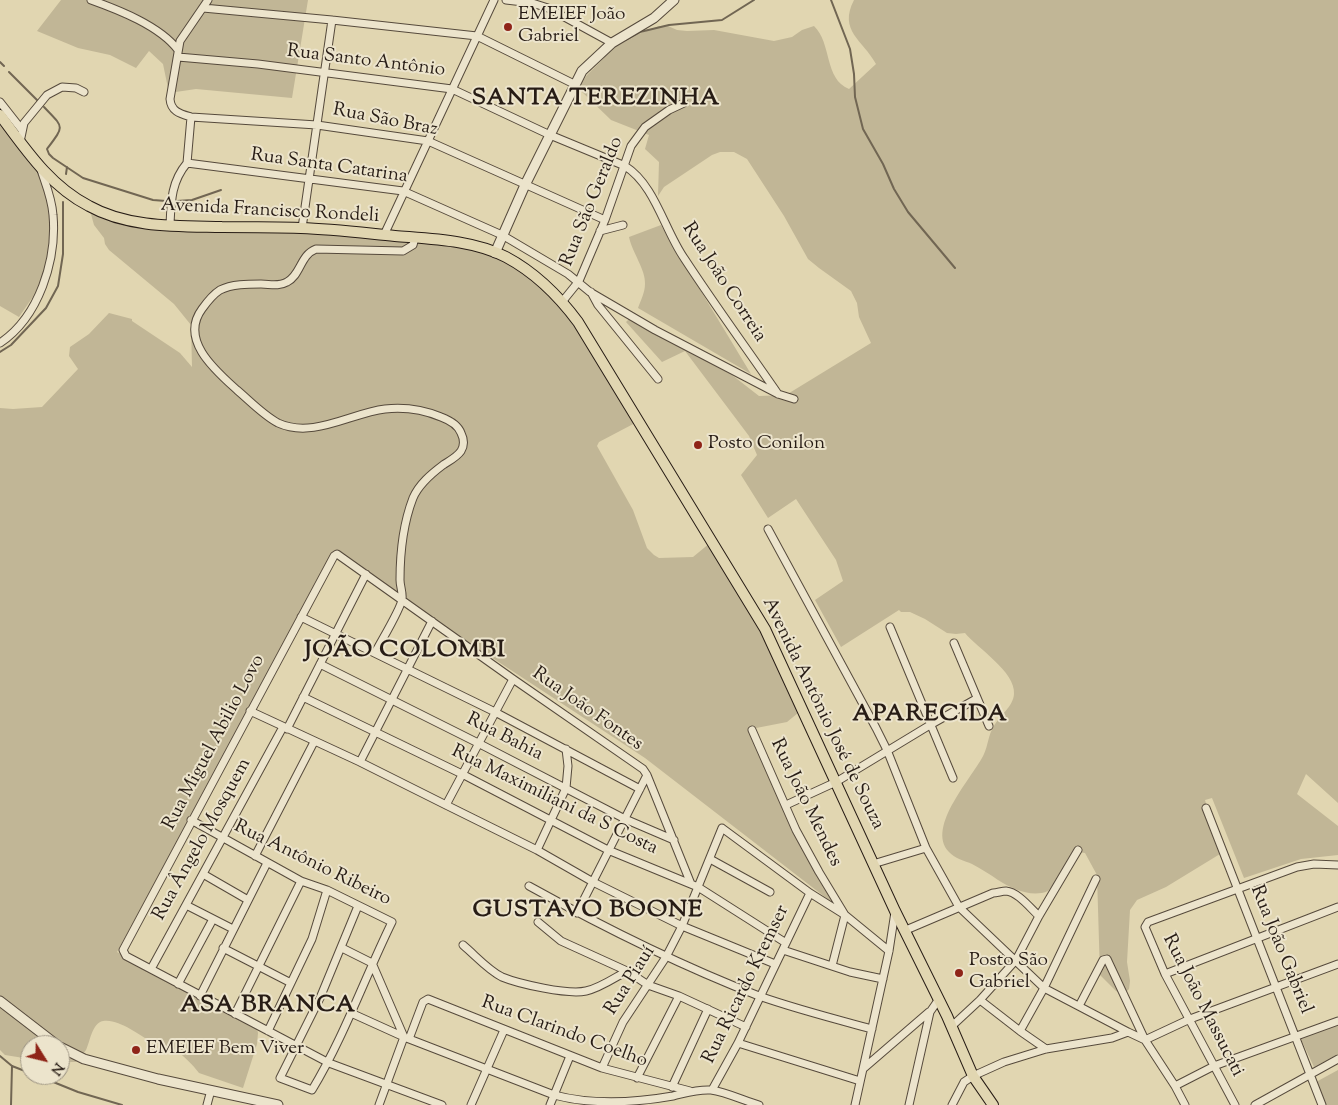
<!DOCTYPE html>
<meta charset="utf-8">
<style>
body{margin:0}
#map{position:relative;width:1338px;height:1105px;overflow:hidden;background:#e1d6b1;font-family:"Sorts Mill Goudy",serif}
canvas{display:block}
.north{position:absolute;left:20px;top:1035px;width:50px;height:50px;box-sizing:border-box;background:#ece4cc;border:1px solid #9d9483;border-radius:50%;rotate:126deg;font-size:14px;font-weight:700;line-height:20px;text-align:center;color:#271c15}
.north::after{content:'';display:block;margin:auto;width:18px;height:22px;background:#8f2418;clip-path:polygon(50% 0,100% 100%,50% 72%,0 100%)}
</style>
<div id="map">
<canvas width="1338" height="1105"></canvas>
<div class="north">N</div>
</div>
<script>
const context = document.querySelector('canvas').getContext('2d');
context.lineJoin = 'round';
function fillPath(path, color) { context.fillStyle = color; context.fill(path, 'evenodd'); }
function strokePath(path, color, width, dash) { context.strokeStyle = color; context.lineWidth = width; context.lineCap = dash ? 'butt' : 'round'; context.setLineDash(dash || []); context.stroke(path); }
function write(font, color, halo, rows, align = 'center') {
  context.font = font + ' "Sorts Mill Goudy",serif'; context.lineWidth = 4; context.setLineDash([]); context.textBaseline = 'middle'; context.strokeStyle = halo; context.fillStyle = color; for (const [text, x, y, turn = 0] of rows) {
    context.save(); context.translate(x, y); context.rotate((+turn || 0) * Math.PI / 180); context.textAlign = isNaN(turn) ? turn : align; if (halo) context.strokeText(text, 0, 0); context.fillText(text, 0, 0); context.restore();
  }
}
fillPath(new Path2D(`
 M61,0H308L292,98L196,89L169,93L163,64L149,51L136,68L110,55L78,48L37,31Z
 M854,0H1338V803L1306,774L1297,794L1338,826V855L1301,859L1244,878L1212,798L1205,800L1220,854L1166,887L1137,900L1130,910L1127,962L1130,981L1129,989L1124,994L1116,991L1100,975L1097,875L1085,853L1078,852L1048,891C1032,898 1012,889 998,880C990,874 981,869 972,864C965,861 954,858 949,852C925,827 974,776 984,754C988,746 988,735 994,726C1000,715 1013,707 1014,694C1016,672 977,648 965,633L956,634L947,633L925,619L910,612H901L899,610L841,647L815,600L843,581L836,560L796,499L768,518L741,475L757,455L749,436L685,351L662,362L626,322L629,319L732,375L759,396L786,395L871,343L859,317L857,303L851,291L819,268L808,259L784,216L747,159L734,152H720L712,155L664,187L658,196L659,162L645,149L649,135L611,120L578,88L587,75L602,60L616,43L659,26H668L677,30L687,31L714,30L774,41L792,37L802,30L814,26C832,43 824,79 849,89L876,64C863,40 838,31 854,0Z
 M0,120L43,174L55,240L39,288L19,317L0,306Z
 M89,207L125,218L385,237L469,248L488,253L524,272L561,306L637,422L599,442L597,446L633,510L647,548L654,555L659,558L693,557L710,543L763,629L788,693L798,713L787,722L751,729L769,779L834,904L645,758L401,598L334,553L117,952L256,1025L258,1033L257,1044L243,1088L199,1073C193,1065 182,1054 174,1049C167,1045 159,1045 152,1042C139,1035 118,1018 103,1021C92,1023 90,1042 86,1050C83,1054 80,1058 76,1062H60V1045H30V1059L5,1055L0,1050V408L13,409L42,407L78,369L69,356L70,347L89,334L109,313L132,319V321L180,353L192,367L191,325L174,304L109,250L105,244L104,238L94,225Z
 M661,225L751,374L638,308C641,300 645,292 645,284C646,270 632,252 629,237Z
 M1338,1025V1054L1314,1067L1300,1037Z
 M1338,1070V1105H1325L1316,1082Z`), '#c1b696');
strokePath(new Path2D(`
 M831,0L850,49L854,74L855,97L863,129L883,164L894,189L908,212L955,268
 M625,40L640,32L669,25L722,20L754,0
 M0,62L4,66
 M9,72L38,101
 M44,107C64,128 65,125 47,149L49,154L53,158L83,178L153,200L166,201
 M66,174L67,167
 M177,201L192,200L221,190
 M0,352L11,345L46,308L58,286L63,254V202
 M0,1056L12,1066L30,1073
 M36,1075L78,1092L122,1105
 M11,1105L12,1066`), '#716653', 2);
const minor = new Path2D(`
 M91,0C119,10 160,26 178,50
 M506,0L532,3L548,8L612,43
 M203,8L332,20L477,36L574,84
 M178,57L258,64L452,89L550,135L625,166C655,185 664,229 684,258C714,304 747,349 778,394
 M0,102L22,130
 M191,117C181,114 171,112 170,99L180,41L208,0
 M20,142L24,123L47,95L62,87L76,88L84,92
 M187,163L403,191L502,235L568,274L590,292L655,330L778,394L794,399
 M187,163L191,117L317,125L428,141L605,220
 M170,225C171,202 171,182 187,163
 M302,228L332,20
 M600,231L623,225
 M384,235L494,0
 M591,292L598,305L658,379
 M562,302L579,281L605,220L631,146L645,127L669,110L684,103
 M0,343C39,317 57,260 53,215C52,199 46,185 41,170
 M768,529L876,728L887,750L926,848L959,907L1044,988L1128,1032
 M301,617L495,712L640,789
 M890,627L953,778
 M954,643L989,726
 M375,653C380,643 402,607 402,599C403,593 400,586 400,580C400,553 403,524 413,498C419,484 431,474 443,465C449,461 457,457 461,451C464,446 464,439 461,433C458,425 449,420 441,417C424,410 403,407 385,409C351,413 313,439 278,423C263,415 250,401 237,390C216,371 179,340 202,309C207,302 212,295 220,290C232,284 248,284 261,284C270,284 278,287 287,282C301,275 300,255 316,249L403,251L413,245L415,238
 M320,664L478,743L625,819L674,840
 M303,697L462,774L608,850L698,887L786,943
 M250,711L360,762L446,805L537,850L593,882L682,926L775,964
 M287,729L366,574
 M752,730L796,830L819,872L845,915L832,966
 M360,762L432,621
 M446,805L513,679
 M786,805L836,782L930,725L976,699
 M1206,808L1322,1105
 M191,820L301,881L327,890L392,922C365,977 344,1037 312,1090L280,1078L320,998L358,906
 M537,850L566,788L568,766L566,749
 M255,856L314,742
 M710,859L770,892
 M873,864L926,848
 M203,874L248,900
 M529,886C603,927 679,965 759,996C796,1009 835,1019 872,1029
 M186,905L233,929
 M577,913L647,775
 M538,922L561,941L627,971L648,985L679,996L746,1027
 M906,930L993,893C997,893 1002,891 1006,891C1018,892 1030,908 1039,916
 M463,945C476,956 488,970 502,977C519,984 568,995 586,991C600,988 614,978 627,971
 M223,948L291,983
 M342,948L372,963L404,1037
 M783,950L850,972L883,979
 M151,969L283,727
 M1165,974L1338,907
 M178,984L213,919
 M200,996L267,863
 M980,1000L1020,1031L1046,1049
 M1079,1006L1103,960L1107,959L1145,1040L1190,1019L1338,964
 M351,1013L404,1037L554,1095C592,1105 633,1103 673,1096C686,1093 698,1089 711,1090C726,1092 745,1101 759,1105
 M235,1014L301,881
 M952,1026L980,1000L1016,960L1039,916L1078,850
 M268,1031L312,939L327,890
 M1020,1031L1044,988L1096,879
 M409,1039L423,1002L428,999L602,1068L690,1091
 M738,1043L860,1081
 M602,1068L623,1022L666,957L682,926L722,828L810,893L845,915L889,951
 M864,1068L929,1012
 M637,1078L679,996
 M1175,1086L1214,1066L1338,1021
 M672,1087L708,1009
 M712,1090L738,1043L810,893
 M207,1105L211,1090
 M379,1105L404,1037
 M442,1105L329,1063L126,956L123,950L334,556L337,554L513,679L643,769L647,775L691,884
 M471,1105L504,1030
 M550,1105L570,1056
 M855,1105L889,951L895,912
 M909,1105L930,1012L939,999
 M952,1105L964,1082L973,1076L1004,1062L1046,1049L1112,1038L1128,1032L1145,1040L1175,1086L1185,1105
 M1235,1105L1165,974L1145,927L1148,922L1297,867L1314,864L1338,865
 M1255,1105L1338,1059`);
const tertiary = new Path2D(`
 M495,253L525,185L582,71L612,43L654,18L674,0
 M0,1001L57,1045
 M60,1047L84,1059L158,1079L278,1105`);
const primary = new Path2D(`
 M0,115C26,150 50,186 89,206C128,228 178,226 222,227C248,227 275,227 301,228C332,229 364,233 395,236C431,239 473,240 506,257C536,273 558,295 578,322L765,629L895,911L947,1016L973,1076L993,1105`);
strokePath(minor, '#564a3c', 9);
strokePath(tertiary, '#564a3c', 11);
strokePath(primary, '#271c15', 12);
strokePath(minor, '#ece4cc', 7);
strokePath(tertiary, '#ece4cc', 9);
strokePath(primary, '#e1d6b1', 10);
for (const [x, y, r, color] of [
 [508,27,5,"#8f2418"],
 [698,445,5,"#8f2418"],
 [959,973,5,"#8f2418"],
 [136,1050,5,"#8f2418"]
]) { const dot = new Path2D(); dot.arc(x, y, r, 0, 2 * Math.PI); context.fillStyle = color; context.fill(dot); strokePath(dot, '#ece4cc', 2); }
write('19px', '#271c15', '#ece4cc', [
 ["EMEIEF João",518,16],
 ["Gabriel",518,38],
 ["Posto Conilon",708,445],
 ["Posto São",969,962],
 ["Gabriel",969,984],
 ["EMEIEF Bem Viver",146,1050]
], 'left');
write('19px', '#271c15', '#ece4cc', [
 ["Rua Santo Antônio",366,62,7],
 ["Rua São Braz",385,121,11],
 ["Rua Santa Catarina",329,167,8],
 ["Rua São Geraldo",593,202,-68],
 ["Avenida Francisco Rondeli",270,212,3],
 ["Rua João Correia",723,283,57],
 ["Rua João Fontes",587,710,35],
 ["Avenida Antônio José de Souza",822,714,64],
 ["Rua Bahia",504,738,27],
 ["Rua Miguel Abilio Lovo",215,743,-62],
 ["Rua Maximiliani da S Costa",554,801,26],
 ["Rua João Mendes",805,803,64],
 ["Rua Ângelo Mosquem",203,840,-61],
 ["Rua Antônio Ribeiro",312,864,26],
 ["Rua João Gabriel",1280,950,68],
 ["Rua Piauí",631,981,-58],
 ["Rua Ricardo Kremser",747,985,-64],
 ["Rua João Massucati",1202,1006,63],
 ["Rua Clarindo Coelho",564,1033,20]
]);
context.letterSpacing = '1px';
write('bold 24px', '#271c15', '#ece4cc', [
 ["SANTA TEREZINHA",596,100],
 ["JOÃO COLOMBI",405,652],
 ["APARECIDA",930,716],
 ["GUSTAVO BOONE",588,912],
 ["ASA BRANCA",268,1007]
]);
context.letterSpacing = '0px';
</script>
